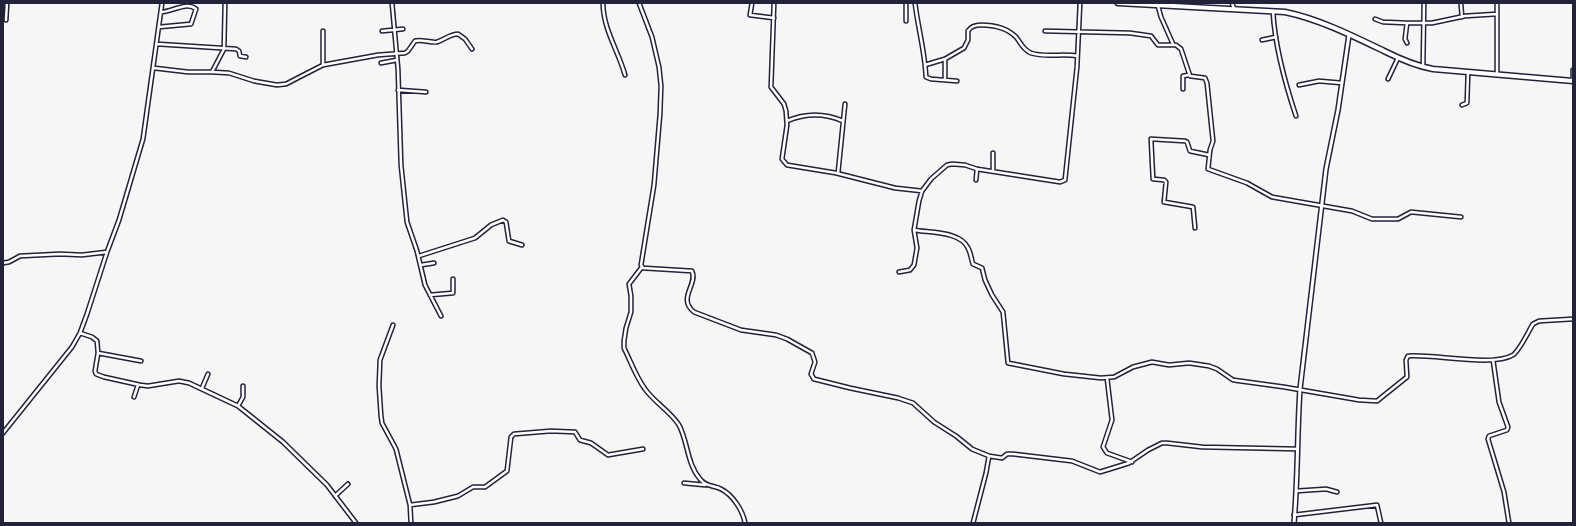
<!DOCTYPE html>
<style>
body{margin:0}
#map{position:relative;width:1576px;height:526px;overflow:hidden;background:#f6f6f7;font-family:"Indie Flower",sans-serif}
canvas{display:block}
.frame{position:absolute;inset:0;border:4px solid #22223b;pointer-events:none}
</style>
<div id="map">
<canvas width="1576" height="526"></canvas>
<div class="frame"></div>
</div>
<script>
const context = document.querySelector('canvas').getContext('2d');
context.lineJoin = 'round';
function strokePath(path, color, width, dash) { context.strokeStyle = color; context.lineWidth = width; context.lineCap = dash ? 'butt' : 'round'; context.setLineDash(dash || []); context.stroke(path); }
const minor = new Path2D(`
 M392,3L398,69L401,165L407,222L417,251L425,285L441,316
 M603,3C603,29 618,50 625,75
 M639,3L652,37L659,67L661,86L660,114L654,185L641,265L643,268L692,271C698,285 677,298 694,312L741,330L776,335L787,339L812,353L815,362L811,374L814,379L850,388L898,398L913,403L934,422L956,436L972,449L989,456L986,473L973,523
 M752,3L750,15L774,18
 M774,3L771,87L784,104L786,111L787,125L782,159L787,165L836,173L895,188L922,191
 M906,3V21
 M915,3C918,28 925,52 926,77L931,79L957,81
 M1232,3L1234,9
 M1461,5L1462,17
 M1158,6L1161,17L1173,44
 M1273,12C1275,47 1285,83 1296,116
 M1375,19L1383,22L1407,23
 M6,20L7,3
 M159,27L191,24L196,9C186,1 172,12 161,12
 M382,31L403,29
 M1045,31L1130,33L1151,36L1158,45H1176L1181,49L1190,76L1205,78L1207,83L1213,141L1210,150L1208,169L1247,183L1272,197L1352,211L1372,219H1398L1411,212L1461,217
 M1262,40L1276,37
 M1407,43L1405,39L1407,23H1432L1465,16L1497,14
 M157,44L236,49L239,51L240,56L246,57
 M381,63L397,60
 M323,65V31
 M925,65L945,59
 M1423,67L1424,3
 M154,68L188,72H212L229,73L254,81L277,85L286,84L323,65L378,55L405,53L408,51L415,41C422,39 430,43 437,42C444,40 450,34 458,34L465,39L472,49
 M212,72L224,49L225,3
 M1497,74V3
 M945,79V59L964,48L968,40V31C971,26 976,25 981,25C994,25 1007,28 1016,37C1021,43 1023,50 1031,53C1046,58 1062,53 1077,56
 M1388,79L1398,58
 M1573,81V70
 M1299,85L1319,81L1342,83
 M1183,89V76L1189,75
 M398,90L426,92
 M1462,105L1467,103L1468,72
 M787,121C806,113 824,113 843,121
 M993,171V153
 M838,173L845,104
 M976,180L977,169
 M1195,228L1193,207L1164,202L1166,182L1164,180L1153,179L1151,139L1185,141L1187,142L1190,151L1209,155
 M914,230C930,233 960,231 968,248C971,253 971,259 973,264L982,268L985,280L992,295L1003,312L1008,363L1064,374L1101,378L1114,377L1133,367L1152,362L1169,365L1189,363L1209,366L1217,369L1233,380L1284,387L1359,400L1377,401L1407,377L1406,360L1408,356C1434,354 1493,367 1513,355C1520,350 1528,332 1533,324L1539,321L1573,319
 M419,256L475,238L491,225L503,220L506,222L509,241L522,245
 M3,263L9,262L20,256L60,254L82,255L107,252
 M421,265L434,263
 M642,267L629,284L631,296V312L626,328L624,341V348C631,362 636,377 645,389C655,403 670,411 679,425C688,442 687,464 700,479C706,487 713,485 721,489C733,495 743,511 745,523
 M899,272L910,270L914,265L917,248L914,230L919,201L922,191L931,179L947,165L952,164L965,165L977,169L1060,182L1065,180L1077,67L1080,3
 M430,295L453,293V279
 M393,325L380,360L379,386L381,416L382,423L396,449L410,505
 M80,333L92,337L97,341L98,353L95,371L96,374L104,377L140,385L148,386L179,381L189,383L238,406L283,442L327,485L356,523
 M98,353L141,361
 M1493,360L1499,402L1508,427L1507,430L1489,436L1488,439L1504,492L1509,523
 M1107,378L1112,420L1103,447L1107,453L1132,462
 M202,388L208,374
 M134,397L138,385
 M238,406L243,397V386
 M3,433L72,347L80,333L87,314L107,252L119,220L143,139L162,3
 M989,456L1002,458L1007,454H1013L1072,461L1100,472L1129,463L1148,450L1162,443H1167L1202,447L1297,449
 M684,483L705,485
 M1296,491L1326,489L1337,492
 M335,496L348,484
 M1294,515L1377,505L1381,523
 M411,523L410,505L434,502L458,496L473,487H485L507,471L511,437L514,434L551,431L575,432L580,440L591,443L608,455L643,449`);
const tertiary = new Path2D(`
 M1294,523C1298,478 1297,434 1300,389L1326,169L1338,110L1349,35`);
const trunk = new Path2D(`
 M1118,3L1285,12C1319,19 1353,36 1384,51C1400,59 1416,66 1433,69L1573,81`);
strokePath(minor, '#22223b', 5.5);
strokePath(tertiary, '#22223b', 6);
strokePath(trunk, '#22223b', 7);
strokePath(minor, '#fff', 2.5);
strokePath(tertiary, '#fff', 3);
strokePath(trunk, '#fff', 4);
</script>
